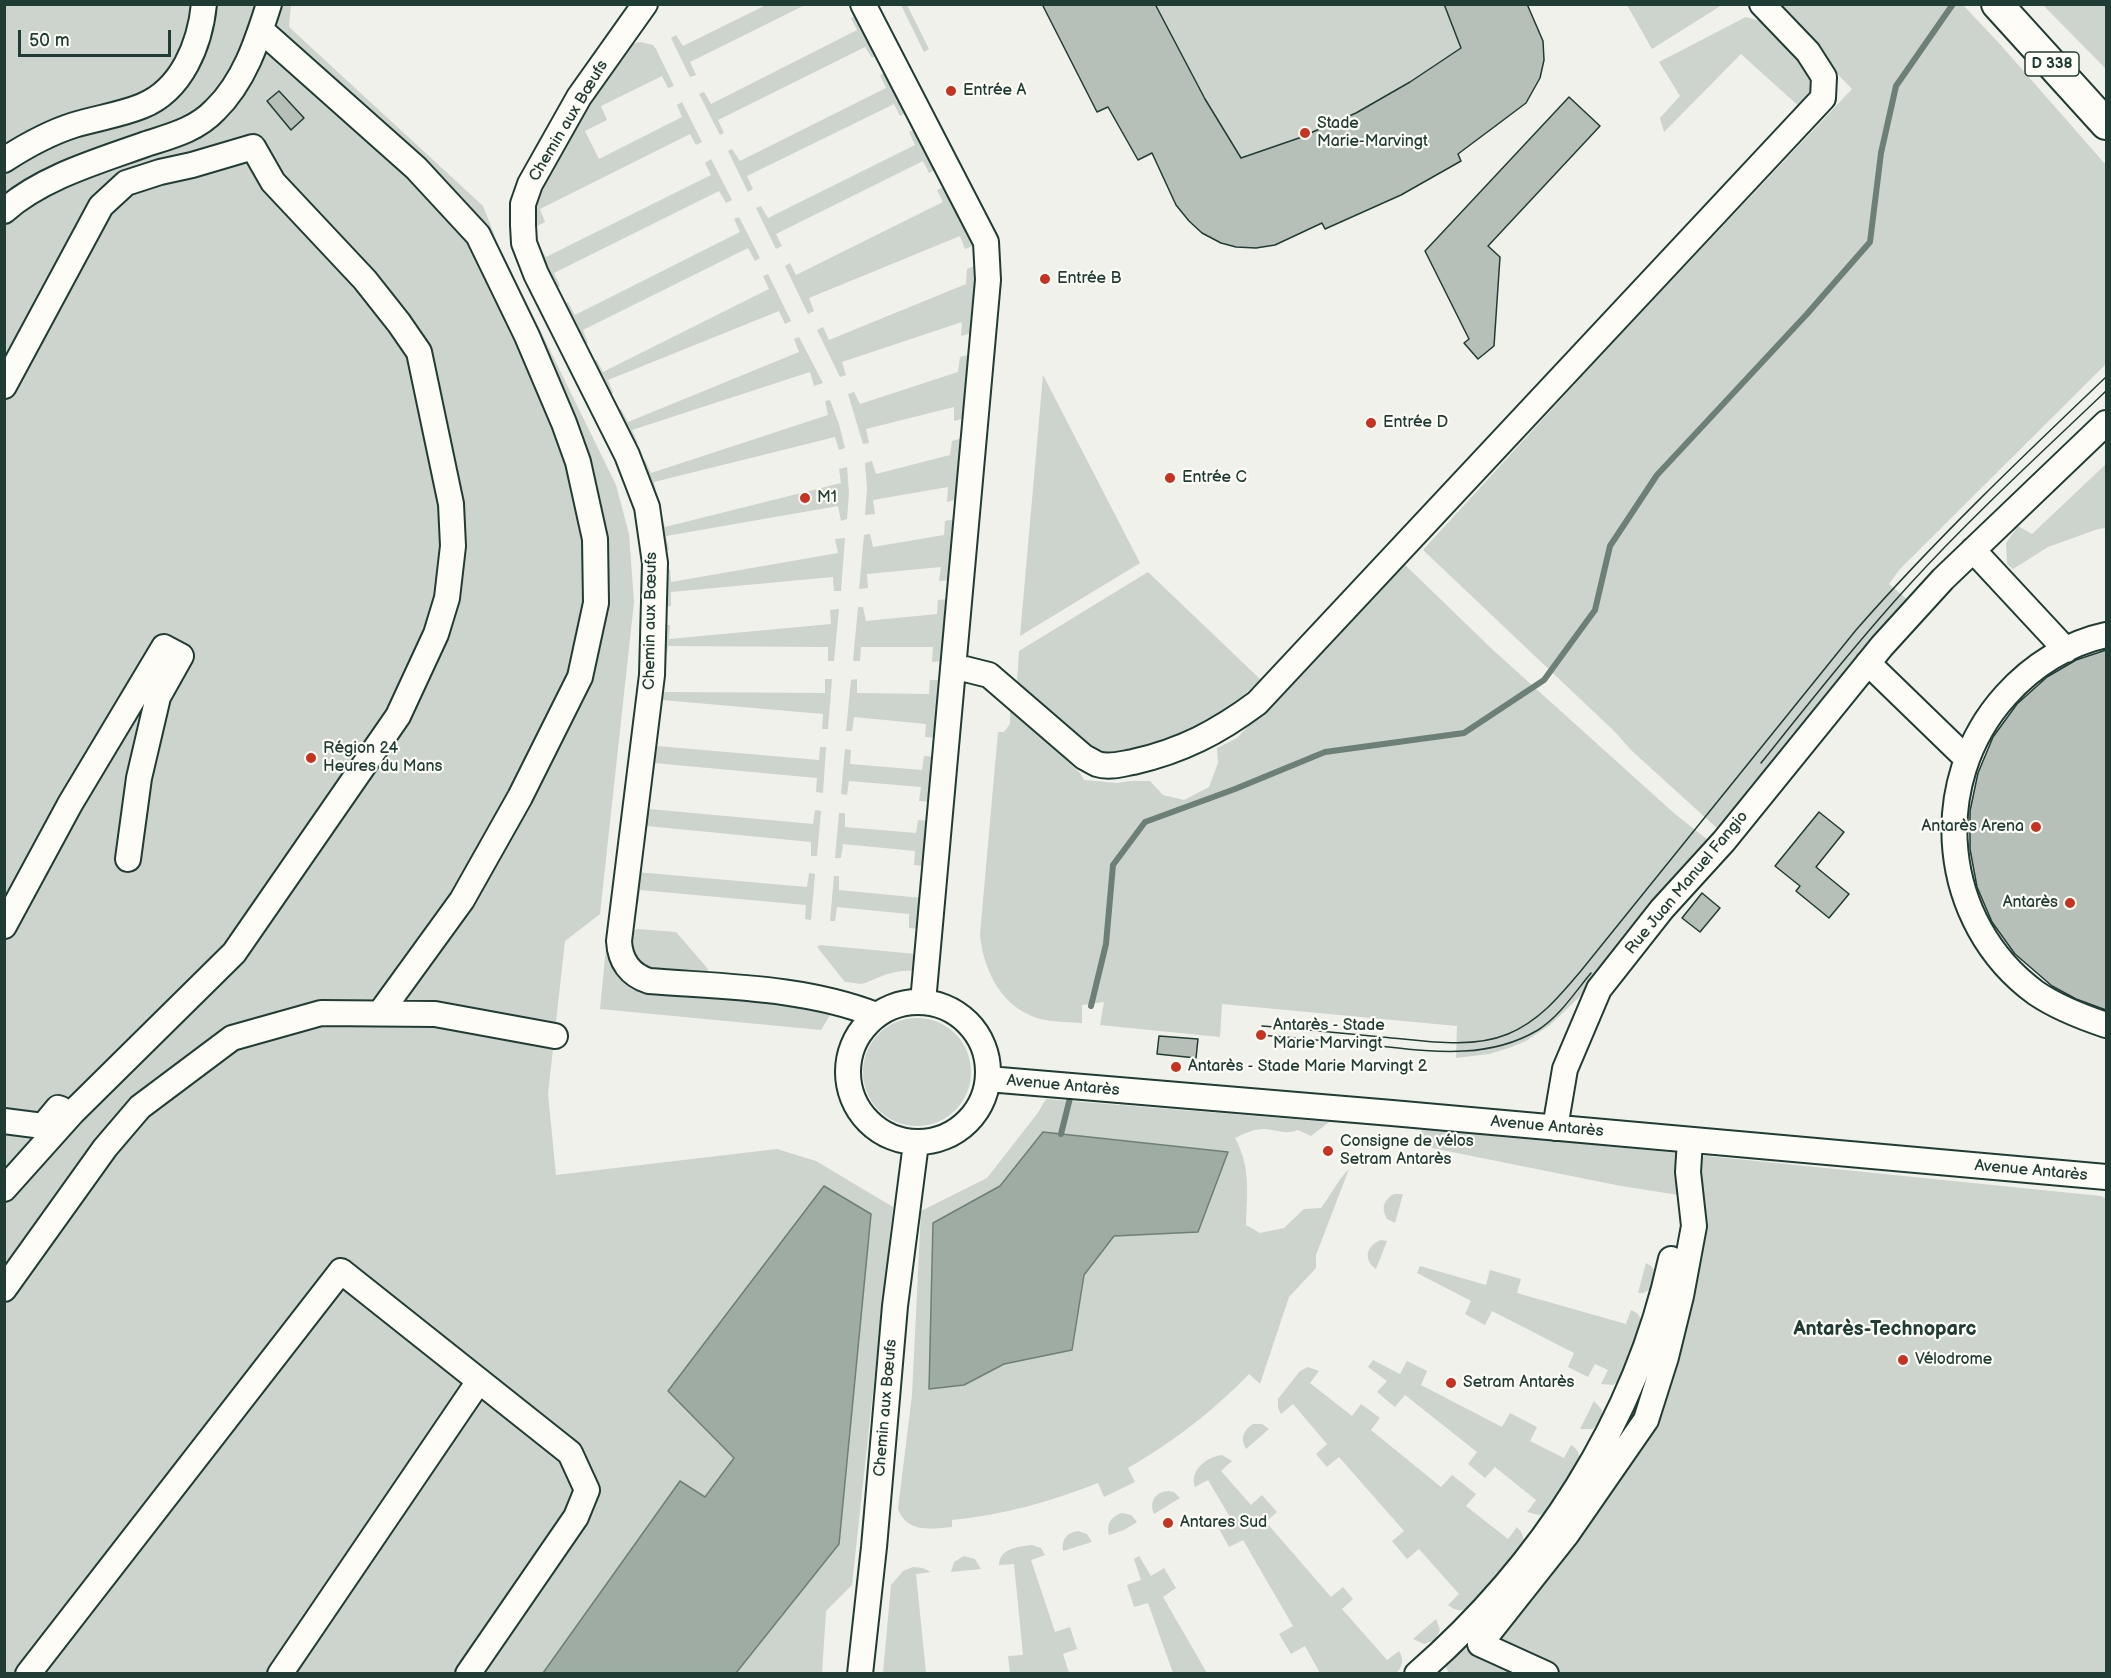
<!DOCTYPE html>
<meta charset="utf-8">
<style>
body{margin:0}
#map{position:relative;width:2111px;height:1678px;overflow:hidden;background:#f0f1eb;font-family:"Balsamiq Sans",sans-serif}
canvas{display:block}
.frame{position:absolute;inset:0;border:6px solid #1f3d34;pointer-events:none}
.scale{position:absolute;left:18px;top:30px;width:153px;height:27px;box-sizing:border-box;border:3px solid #1f3d34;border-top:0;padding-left:8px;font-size:18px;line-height:21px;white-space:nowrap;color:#1f3d34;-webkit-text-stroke:4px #fdfcf7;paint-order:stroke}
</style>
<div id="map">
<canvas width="2111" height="1678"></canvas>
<div class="frame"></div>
<div class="scale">50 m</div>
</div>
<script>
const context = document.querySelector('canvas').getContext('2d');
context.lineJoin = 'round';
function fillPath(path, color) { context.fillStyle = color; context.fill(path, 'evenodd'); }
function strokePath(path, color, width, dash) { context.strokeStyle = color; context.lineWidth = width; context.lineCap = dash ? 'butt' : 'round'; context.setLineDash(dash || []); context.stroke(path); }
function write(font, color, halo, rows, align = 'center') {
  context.font = font + ' "Balsamiq Sans",sans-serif'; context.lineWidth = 4.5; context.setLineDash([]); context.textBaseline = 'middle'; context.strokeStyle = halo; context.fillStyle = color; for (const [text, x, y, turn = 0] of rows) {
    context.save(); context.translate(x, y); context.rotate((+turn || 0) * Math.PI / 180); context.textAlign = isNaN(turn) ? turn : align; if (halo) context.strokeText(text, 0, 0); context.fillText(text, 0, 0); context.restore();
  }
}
fillPath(new Path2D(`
 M4,5H291L289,27L483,206L498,244L616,485L629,534L634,602L600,914L565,941L548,1094L556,1175L777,1149L816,1161L893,1207L852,1585L826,1611L822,1673H736L839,1544L734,1457L705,1498L680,1481L543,1673H5Z
 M766,5H805L690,62L696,75L690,77L671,38L676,35L683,46Z
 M901,5H907L929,49L924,52Z
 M1042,5H1527C1533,17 1540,30 1543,43C1552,98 1495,126 1458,154L1461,161C1417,187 1372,209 1325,229L1321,223L1275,245L1202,233L1189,221L1176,205L1152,153L1138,160L1108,107L1097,112Z
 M1627,5H1722L1652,49Z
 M1771,5H1963L1998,42L2106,165V364L1899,570L1889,584L1909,601L1719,830L1632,751L1614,731L1423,550L1608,348L1852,89Z
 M2043,5H2106V69Z
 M861,13L881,54L872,58L865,47L718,120L724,133L720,135L699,94L704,92L711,104L857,30L851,18Z
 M1746,17L1760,21L1811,76V93L1803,110L1741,54L1664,132L1660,118L1680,96L1659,62Z
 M640,42L653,45L656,49L674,86L668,88L662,76L601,106L607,120L585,131L599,159L682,117L677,105L682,102L702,142L696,145L690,134L540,209L545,222L531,229V220L538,188L625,49L632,44Z
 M889,71L910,111L900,116L894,104L747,176L753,189L748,192L728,151L732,149L740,161L886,88L880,75Z
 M918,128L939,168L929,173L923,161L776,234L782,246L776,249L756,208L761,206L768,218L915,145L909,132Z
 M711,159L732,200L726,203L719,191L554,273L560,286L555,289L535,248L539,246L546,257L711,175L705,163Z
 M947,185L976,245L965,249L960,236L809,298L814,311L808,314L785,266L790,263L796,275L943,202L937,190Z
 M739,217L760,258L755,261L748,248L583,330L588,343L583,346L563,305L568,302L575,315L740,232L734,219Z
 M979,264L972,333L961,336L962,322L842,362L846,375L840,377L817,330L823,327L829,340L966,284L967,269Z
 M768,274L791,321L785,324L779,311L608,380L613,393L608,396L591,362L597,360L603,372L769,289L763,276Z
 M799,337L823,383L814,386L810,372L632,430L638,443L632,445L616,412L621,409L628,422L799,352L794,339Z
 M971,354L965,418L954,421V407L866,429L869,443L863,444L848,394L854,392L860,404L958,372L960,357Z
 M1043,375L1140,563L1020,636Z
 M830,400L839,424L845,448L839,450L835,437L654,482L657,496L651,497L639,463L645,460L651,473L828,415L825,401Z
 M963,438L958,499L947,502L948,487L873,500L875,514L865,515L867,489L865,463L872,461L876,474L950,455L952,441Z
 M2106,464V528L2098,529L2048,547L2013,569L2007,564L2006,543L2018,526L2032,534Z
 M847,467L849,493L847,519L841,521L838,506L666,536L669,550L662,551L655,515L661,513L665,527L841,483L839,469Z
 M956,519L951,580L939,581L941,567L867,574L868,588L859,589L864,535L870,534L873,547L944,535L945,521Z
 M845,538L841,591H834L833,577L671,592V606L664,607V570L670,569L671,582L838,553L835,539Z
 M1402,562L1493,650L1675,814L1708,840L1591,986L1550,1025L1526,1041L1509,1048L1489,1054L1456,1058L1457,1026L1222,1004L1220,1037L1100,1025L1104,1002L1082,1005V1023C1070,1022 1057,1022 1045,1020C1004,1012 983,972 980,934L998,732H1004L1010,724V709L1080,773L1084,780L1117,783L1131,781H1150L1163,795L1184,800L1209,787L1218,763L1217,748L1237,738Z
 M1148,572L1261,680C1223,714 1182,738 1133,750C1124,752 1110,756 1101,753C1072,743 1039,704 1017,682L1019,651Z
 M949,599L943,661L932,662L933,647H861L860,661H853L858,607H863L866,621L937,614L938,600Z
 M839,609L834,661H828V647L668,646L666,660H660L663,625H670L669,639L831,624L830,610Z
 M664,678L663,692L825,693V679H832L828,729H822L823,714L662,700L660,714H654Z
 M857,679V693L929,694L930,680H942L937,738L925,737L926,724L854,717L852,731H846L851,680Z
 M652,732H658L657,746L819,760L820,747H826L823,793L816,792L817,778L654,763L652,777H646Z
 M845,749L851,750L850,764L922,770L924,756L935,757L931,802L919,801L921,787L849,781L847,795L841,794Z
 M644,795L651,796L649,809L813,824L815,810L821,811L817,856H811V842L647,826L645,841L640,840Z
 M839,813H845V827L916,833L918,820L929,821L926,866L914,865L915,851L843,844L841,858H835Z
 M636,872L807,887L809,873L815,874L811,920L805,919L806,905L640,890L638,904H632Z
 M834,876H839V890L922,898L920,929L909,928V914L837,907L835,921H830Z
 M637,929L676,932L708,969L707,978L654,972L632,959L628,934Z
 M607,938L645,992L817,1006L830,1015L821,1030L600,1009Z
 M820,945L916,954L914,971C895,969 882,976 865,983C860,985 851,982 845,982L817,947Z
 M863 1072a54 54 0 1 1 108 0a54 54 0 1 1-108 0Z
 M1046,1099L1329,1122L1311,1136L1298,1130C1283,1135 1279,1130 1264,1129C1254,1129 1245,1133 1235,1138C1251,1167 1247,1193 1246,1225L1260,1233L1284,1228L1304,1209L1321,1208C1331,1195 1337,1181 1349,1169L1316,1255V1268L1289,1297L1260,1384L1249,1374C1211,1413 1174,1441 1128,1468L1135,1482L1104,1497L1098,1483C1050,1502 1003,1515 952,1520V1527C931,1529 907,1533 898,1509L912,1395L921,1211L987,1178L1037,1114ZM1043,1132L1228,1152L1114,1236L1084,1274L1071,1350L1004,1364L964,1385L933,1223L1000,1186Z
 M1431,1128L2101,1196L2106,1199V1673H1449L1442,1661L1461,1646L1492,1664L1506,1645L1491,1639L1614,1444L1689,1236L1685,1196L1621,1186L1412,1144L1423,1129Z
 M1394,1194H1403L1395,1223L1387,1219C1381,1208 1383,1200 1394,1194Z
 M1381,1240L1387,1241L1376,1269C1363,1260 1366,1245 1381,1240Z
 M1646,1263L1651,1266L1656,1273L1654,1287L1643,1293H1638Z
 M1420,1266L1486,1285L1490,1270L1521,1279L1517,1293L1626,1324L1631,1310C1637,1312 1640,1316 1642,1322L1623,1377L1613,1385L1601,1384L1608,1370L1595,1364L1588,1377L1568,1367L1574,1353L1492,1311L1485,1325L1465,1314L1471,1301L1417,1273Z
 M1373,1360L1400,1374L1407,1361L1427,1371L1421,1385L1502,1427L1510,1413L1537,1427L1530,1441L1564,1458L1571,1445C1578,1449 1580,1454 1579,1462L1547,1512L1539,1515L1527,1512L1536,1500L1495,1467L1485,1478L1468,1464L1477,1452L1405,1395L1395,1407L1377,1392L1387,1381L1368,1367Z
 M1308,1367L1319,1371L1310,1383L1352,1416L1361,1404L1380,1418L1371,1430L1441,1487L1452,1475L1476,1494L1466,1506L1508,1539L1517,1527C1522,1532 1525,1538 1523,1544C1520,1552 1473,1606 1465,1609C1459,1612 1453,1609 1448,1605L1459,1594L1419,1549L1407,1559L1392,1541L1404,1531L1339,1457L1327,1467L1316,1454L1327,1444L1293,1404L1281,1414L1278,1408V1399L1300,1371Z
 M1594,1401L1602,1410L1601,1422L1592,1429H1580Z
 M1253,1424H1262L1269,1429L1246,1449C1240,1439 1243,1430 1253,1424Z
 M1222,1455L1232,1461L1221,1471L1251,1505L1262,1495L1277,1512L1266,1522L1331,1597L1343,1587L1353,1599L1342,1609L1387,1660L1399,1651C1404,1659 1403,1667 1396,1673H1320L1305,1646L1291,1654L1279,1634L1293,1626L1243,1540L1229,1547L1218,1527L1231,1519L1208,1480L1195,1487C1189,1471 1206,1457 1222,1455Z
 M1168,1491L1174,1492L1180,1498L1154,1514C1149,1502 1155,1492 1168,1491Z
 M1122,1513L1131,1515L1137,1522L1124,1530L1109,1535C1106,1524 1111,1516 1122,1513Z
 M1078,1531L1087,1534L1092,1542L1063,1551C1061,1540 1067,1532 1078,1531Z
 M1032,1545L1041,1548L1045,1555L1031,1560L1055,1632L1070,1627L1077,1649L1063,1654L1069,1673H1010L1008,1656L1023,1655L1014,1564L999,1565C1000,1548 1017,1547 1032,1545Z
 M964,1556L975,1559L981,1569L951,1572L954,1562Z
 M1139,1556L1151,1576L1164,1568L1176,1588L1163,1597L1207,1673H1173L1148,1603L1134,1607L1127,1585L1141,1580L1134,1559Z
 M913,1567L923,1568L931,1572L916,1574L926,1673H883L891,1585L903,1571Z
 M1436,1619L1440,1630L1435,1640L1424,1644L1413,1639Z`), '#cdd3cd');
const water = new Path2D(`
 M1043,1132L1228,1152L1198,1232L1114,1236L1084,1275L1072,1350L1004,1364L964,1385L929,1389L933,1223L1000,1186Z
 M824,1186L871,1214L839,1544L736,1673H543L680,1481L705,1497L734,1458L668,1391Z`);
fillPath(water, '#9faca4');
strokePath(water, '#6c8077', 1.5);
strokePath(new Path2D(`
 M1091,1006L1106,944L1113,865L1145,822L1235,789L1325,752L1464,733L1544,680L1595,610L1610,546L1657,475L1807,314L1870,242L1881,153L1896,86L1953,4
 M1061,1134L1070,1098`), '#6c8077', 6);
const building = new Path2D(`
 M1042,4H1155L1205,99L1241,158L1299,138L1356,113L1410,82L1461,48L1444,4H1527L1543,41L1544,60L1540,78L1526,103L1458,154L1461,161L1401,195L1325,229L1322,223L1275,245L1256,248L1236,247L1221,243L1202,233L1189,221L1176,205L1152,153L1138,160L1108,107L1097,112Z
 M279,91L304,118L291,130L267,101Z
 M1569,97L1600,126L1488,246L1500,257L1494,346L1478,359L1464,343L1469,339L1425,251Z
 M2106,650V1010L2076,999L2052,986L2015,954L1992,922L1977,887L1970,849V811L1978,773L1993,737L2017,704L2047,677L2076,660Z
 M1819,812L1844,832L1816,867L1849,894L1829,918L1796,891L1800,886L1775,866Z
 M1702,893L1720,908L1700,932L1682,918Z
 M1159,1036L1198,1039L1196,1058L1157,1054Z`);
fillPath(building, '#b6bfb8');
strokePath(building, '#1f3d34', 1.5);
const minor = new Path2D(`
 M645,4L579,97L530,184L523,204V225L524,243L536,274L627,455L647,507L655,563L652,675L619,941C620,961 630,975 649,981C725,987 805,987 876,1015
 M863,4L986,242L988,280L923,1002
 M261,30L416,168L478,235L527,336L564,423L578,462L595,539L596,603L580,677L520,797L462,900L380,1013
 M4,160C27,145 49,133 74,125C97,118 120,115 142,106C182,90 200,44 204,4
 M4,211C42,177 99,161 146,144C171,136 196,130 215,110C244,82 257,42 269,4
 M4,386L101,206L126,183L160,172L192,165L253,147L273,182L365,280L399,323L419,352L451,504L453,546L447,598L436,634L398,716L234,953L73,1112L4,1189
 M1973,550L2066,650
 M2106,635C2068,643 2032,666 2006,695C1927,782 1940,923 2036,993C2058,1008 2082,1017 2106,1025
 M1868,663L1966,758
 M953,668L965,669L989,675L1084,757C1088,759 1093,762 1097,764C1109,768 1121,764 1133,762C1182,751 1218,732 1257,703L1823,98L1824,77L1808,52L1762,4
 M4,926L70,804L164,647L181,656L158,697L139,778L128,859
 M848 1072a70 70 0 1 1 140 0a70 70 0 1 1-140 0Z
 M988,1079L1392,1113L2106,1177
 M4,1121L43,1126L58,1108L61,1109
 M1555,1128L1565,1069L1599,989L1662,909L1724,841L1882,646L1943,579L2106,423
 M4,1289L105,1148L140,1107L232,1038L321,1013L435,1014L555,1036
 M28,1674L341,1271L570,1453L587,1490L576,1517L468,1674
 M280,1674L479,1381
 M860,1674L874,1547L895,1306L916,1143
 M1417,1674C1541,1566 1636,1421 1671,1259
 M1546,1674L1480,1644L1567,1534L1646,1420L1666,1357L1681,1296L1694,1226L1688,1172L1690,1140`);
const major = new Path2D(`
 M1997,4L2106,124`);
strokePath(minor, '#1f3d34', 28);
strokePath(major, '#1f3d34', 34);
strokePath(minor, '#fdfcf7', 24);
strokePath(major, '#fdfcf7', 30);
strokePath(new Path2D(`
 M1761,763C1810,702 1858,641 1910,584C1972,516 2040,454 2106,391
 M1262,1026C1302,1029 1341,1033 1381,1037C1421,1040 1469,1050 1508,1034C1539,1021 1559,997 1580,972L1856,630C1935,540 2020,459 2106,377
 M1261,1035C1298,1038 1335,1042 1371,1045C1428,1051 1486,1061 1538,1030C1560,1016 1575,992 1591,973`), '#1f3d34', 1.5);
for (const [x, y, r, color] of [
 [951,91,6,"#c8321e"],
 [1305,133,6,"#c8321e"],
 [1045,279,6,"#c8321e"],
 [1371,423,6,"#c8321e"],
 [1170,478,6,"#c8321e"],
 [805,498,6,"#c8321e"],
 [311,758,6,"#c8321e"],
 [2036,827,6,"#c8321e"],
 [2070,903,6,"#c8321e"],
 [1261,1035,6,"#c8321e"],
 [1176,1067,6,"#c8321e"],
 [1328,1151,6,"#c8321e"],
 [1903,1360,6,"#c8321e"],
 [1451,1383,6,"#c8321e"],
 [1168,1523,6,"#c8321e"]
]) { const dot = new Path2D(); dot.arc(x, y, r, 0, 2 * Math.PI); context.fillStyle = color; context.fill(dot); strokePath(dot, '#fdfcf7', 2); }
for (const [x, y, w] of [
 [2052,64,54]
]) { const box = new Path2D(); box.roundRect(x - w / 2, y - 12, w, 24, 4.5); context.fillStyle = '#fdfcf7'; context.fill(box); strokePath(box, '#1f3d34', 1.5); }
write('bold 15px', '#1f3d34', null, [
 ["D 338",2052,64]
]);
write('16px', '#1f3d34', '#fdfcf7', [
 ["Entrée A",963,91],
 ["Stade",1317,124],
 ["Marie-Marvingt",1317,142],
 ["Entrée B",1057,279],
 ["Entrée D",1383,423],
 ["Entrée C",1182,478],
 ["M1",817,498],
 ["Région 24",323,749],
 ["Heures du Mans",323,767],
 ["Antarès Arena",2024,827,"right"],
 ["Antarès",2058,903,"right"],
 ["Antarès - Stade",1273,1026],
 ["Marie Marvingt",1273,1044],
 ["Antarès - Stade Marie Marvingt 2",1188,1067],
 ["Consigne de vélos",1340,1142],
 ["Setram Antarès",1340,1160],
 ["Vélodrome",1915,1360],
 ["Setram Antarès",1463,1383],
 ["Antares Sud",1180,1523]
], 'left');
write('16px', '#1f3d34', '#fdfcf7', [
 ["Chemin aux Bœufs",569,121,-59],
 ["Chemin aux Bœufs",651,621,-89],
 ["Rue Juan Manuel Fangio",1687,883,-50],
 ["Avenue Antarès",1063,1086,5],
 ["Avenue Antarès",1547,1127,5],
 ["Avenue Antarès",2031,1171,5],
 ["Chemin aux Bœufs",886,1408,-85]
]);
write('bold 20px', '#1f3d34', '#fdfcf7', [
 ["Antarès-Technoparc",1885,1330]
]);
</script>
